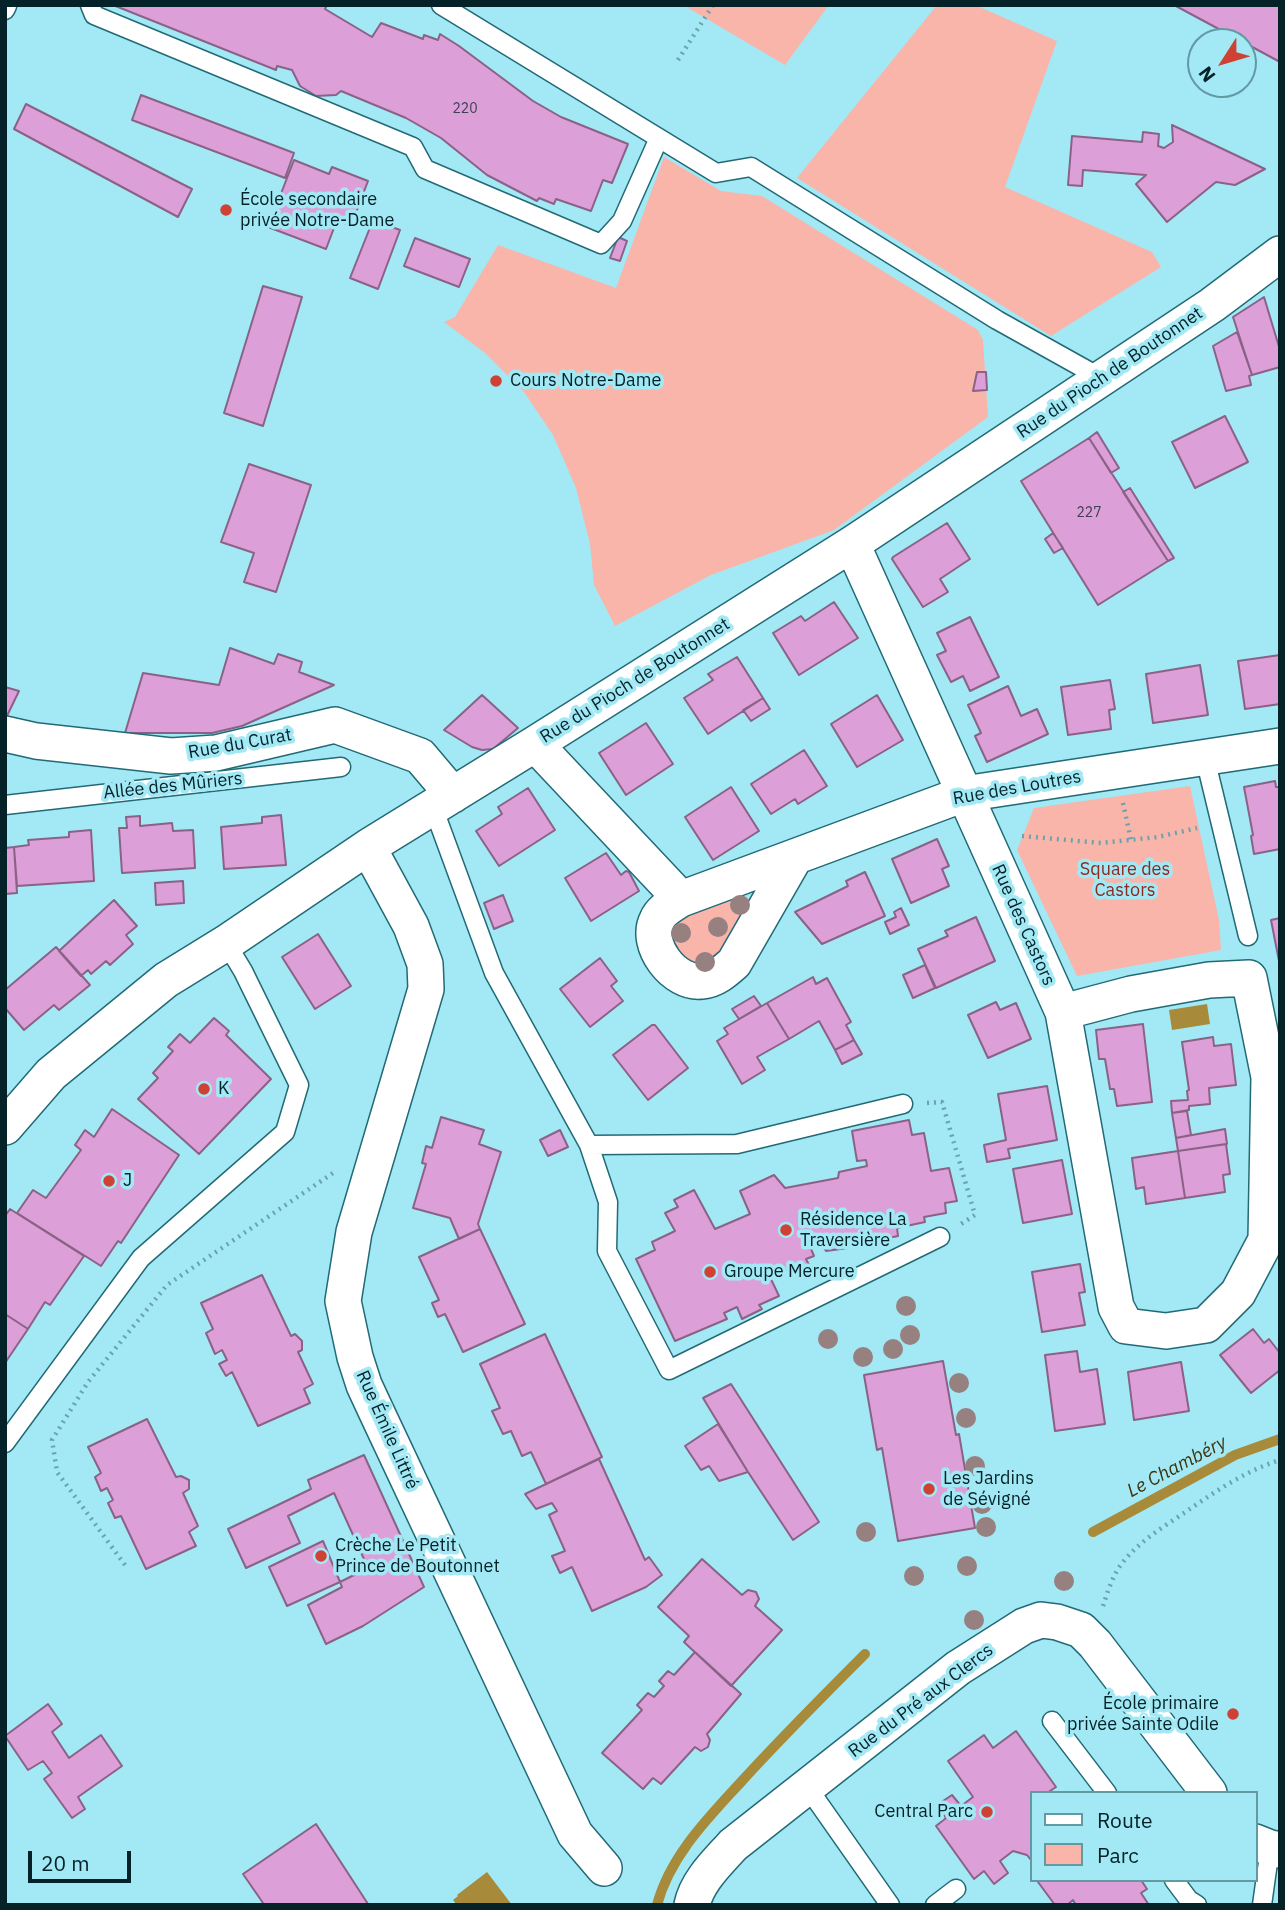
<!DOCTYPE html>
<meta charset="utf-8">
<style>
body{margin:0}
#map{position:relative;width:1285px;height:1910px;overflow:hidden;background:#a2e9f5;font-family:"IBM Plex Sans",sans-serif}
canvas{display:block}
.frame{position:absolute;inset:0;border:7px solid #042227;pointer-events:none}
.legend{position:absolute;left:1030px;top:1791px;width:228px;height:91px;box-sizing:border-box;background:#a2e9f5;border:2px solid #6399a3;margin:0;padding:9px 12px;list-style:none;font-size:21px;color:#042227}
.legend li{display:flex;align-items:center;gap:14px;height:35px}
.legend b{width:35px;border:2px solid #6399a3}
.north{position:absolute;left:1187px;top:28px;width:70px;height:70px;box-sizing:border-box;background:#a2e9f5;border:2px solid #6399a3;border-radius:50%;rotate:233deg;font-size:19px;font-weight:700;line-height:28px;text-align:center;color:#042227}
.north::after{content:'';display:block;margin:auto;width:24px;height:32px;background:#ce4133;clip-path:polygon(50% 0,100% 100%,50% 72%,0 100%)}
.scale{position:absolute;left:28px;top:1851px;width:103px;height:32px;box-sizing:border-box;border:4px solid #042227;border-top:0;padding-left:9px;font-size:21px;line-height:24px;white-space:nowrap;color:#042227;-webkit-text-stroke:5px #a2e9f5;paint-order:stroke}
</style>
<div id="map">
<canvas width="1285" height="1910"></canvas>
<div class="frame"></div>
<ul class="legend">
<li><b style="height:9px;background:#fff"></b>Route</li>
<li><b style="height:19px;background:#f9b5aa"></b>Parc</li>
</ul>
<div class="north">N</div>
<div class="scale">20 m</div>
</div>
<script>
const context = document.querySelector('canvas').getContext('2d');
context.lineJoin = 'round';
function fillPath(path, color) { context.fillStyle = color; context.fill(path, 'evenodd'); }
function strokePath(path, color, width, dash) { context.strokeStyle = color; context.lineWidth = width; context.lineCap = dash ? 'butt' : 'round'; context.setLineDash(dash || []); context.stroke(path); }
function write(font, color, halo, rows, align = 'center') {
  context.font = font + ' "IBM Plex Sans",sans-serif'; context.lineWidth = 7; context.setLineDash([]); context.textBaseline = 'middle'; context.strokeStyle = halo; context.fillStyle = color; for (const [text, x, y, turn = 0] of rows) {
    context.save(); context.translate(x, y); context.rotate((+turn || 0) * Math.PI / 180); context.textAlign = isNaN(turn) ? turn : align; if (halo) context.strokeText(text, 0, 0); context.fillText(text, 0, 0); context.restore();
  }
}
fillPath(new Path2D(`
 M683,5H829L785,65Z
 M937,5H975L1057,41L1005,187L1152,252L1161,267L1051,336L797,178Z
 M664,157L721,191L762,196L978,330L983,340L988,417L834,530L711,575L615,626L594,585L590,544L576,488L553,435L524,392L485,353L444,322L455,317L498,245L616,288Z
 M1190,786L1219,920L1221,950L1077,976L1017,850L1034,808Z
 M739,895L748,898L751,904L727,948L708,965H690L671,945L672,922L676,917Z`), '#f9b5aa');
fillPath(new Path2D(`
 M1207,1004L1210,1024L1172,1030L1169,1010Z
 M487,1872L512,1905H457L453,1900L458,1896L457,1895Z`), '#a78a3a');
strokePath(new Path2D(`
 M1093,1532L1235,1455L1280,1439
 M657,1905C670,1856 708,1818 741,1782C781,1738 823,1696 865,1654`), '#a78a3a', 10);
const building = new Path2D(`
 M113,5H327L325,9L372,37L381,23L423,39L424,35L438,40L440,34L459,46L533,101L561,117L628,144L612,183L603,180L591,211L556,199L554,204L539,198L537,201L487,175L441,138L406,118L341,91L336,95L316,96L300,86L292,70L277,66L276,70Z
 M1174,5H1280V62L1243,42Z
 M141,95L294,153L285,178L132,120Z
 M26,104L192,189L178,217L14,129Z
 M1172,125L1265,169L1235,185L1216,182L1167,222L1136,184L1146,175L1083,170L1082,186L1068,185L1072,136L1142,142L1143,132L1159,134L1158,146L1164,148L1173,142Z
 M294,160L329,174L332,167L368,181L351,226L337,220L326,249L268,227Z
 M373,220L400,230L378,289L350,278Z
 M618,237L627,241L620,261L610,258Z
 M415,238L470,259L459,287L404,266Z
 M263,286L302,297L263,426L224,413Z
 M1264,297L1280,350V367L1252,375L1233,317Z
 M1237,332L1252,375L1249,376L1251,385L1226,391L1213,346Z
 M977,372H986L987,390L973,391Z
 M1225,416L1248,462L1195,488L1172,442Z
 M1097,432L1119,468L1111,473L1089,438Z
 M1089,438L1168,561L1098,605L1021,481Z
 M249,464L311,485L276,592L244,582L254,553L221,542Z
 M1130,488L1174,558L1168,561L1123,492Z
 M947,523L970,559L940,579L948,592L923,607L892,559L893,557Z
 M1053,533L1063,548L1054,553L1045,539Z
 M834,602L858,638L799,675L773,633L801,616L805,621Z
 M970,617L999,677L970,691L963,676L951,682L937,655L946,651L937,633Z
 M230,648L274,664L278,654L302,662L299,672L334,685L242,726L212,733H125L143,673L219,685Z
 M1280,655V704L1245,709L1238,661Z
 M737,657L763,698L708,734L684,698L713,680L708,674Z
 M1200,665L1208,715L1153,723L1146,674Z
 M1110,680L1115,709L1109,710L1111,729L1068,735L1061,687Z
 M1008,686L1021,716L1037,709L1048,734L987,762L975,736L981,733L968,705Z
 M5,687L19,691L5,720Z
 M482,695L518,728L493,749L482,750L472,747L444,730Z
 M877,695L903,740L857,767L831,724Z
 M763,698L770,709L751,721L743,710Z
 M646,723L673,764L626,795L599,753Z
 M804,750L827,786L798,804L795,799L771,814L751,784Z
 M1275,781L1276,787H1280V849L1254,854L1251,836L1253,835L1244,787Z
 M731,787L759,831L713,860L685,817Z
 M528,788L555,830L499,866L476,831L502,814L498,807Z
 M281,815L286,865L224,869L221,827L262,823V817Z
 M140,816V826L172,823L173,831L193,830L195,868L122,873L119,828H127L126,817Z
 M91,830L94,881L17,886L14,847L29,845L28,840L69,837V832Z
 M937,839L949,866L942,869L949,886L911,903L892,859Z
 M14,847L17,893L5,894V848Z
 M606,853L621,875L626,871L629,872L639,891L591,921L565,878Z
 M865,872L885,916L822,944L795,912L848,886L846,881Z
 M183,881L184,903L156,905L155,883Z
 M503,895L513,921L494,929L484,903Z
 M114,900L137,926L126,935L133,944L110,965L106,961L91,974L88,970L81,976L59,951Z
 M901,908L909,925L890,934L885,922L896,917L894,912Z
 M976,917L995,961L936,988L918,949L948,936L945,931Z
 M1280,918V961H1279L1271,920Z
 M318,934L351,986L315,1009L282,957Z
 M56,947L90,985L59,1010L54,1005L24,1030L5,1008V990Z
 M600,958L617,981L611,986L623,1001L590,1027L560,989Z
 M925,965L935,988L913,998L903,975Z
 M813,977L816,984L827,978L851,1022L846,1025L854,1040L835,1050L819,1021L789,1039L767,1003Z
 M754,996L761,1006L739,1019L732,1009Z
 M996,1002L1000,1010L1016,1003L1031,1039L988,1058L968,1015Z
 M767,1003L789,1039L757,1057L765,1070L742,1084L717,1041L728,1034L724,1028Z
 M214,1018L229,1031L226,1035L271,1079L199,1154L138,1099L158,1078L153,1073L173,1051L168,1047L180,1034L190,1043Z
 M1143,1024L1152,1102L1117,1106L1114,1089H1110L1105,1059H1099L1096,1030Z
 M652,1025H655L688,1068L648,1100L613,1055Z
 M1213,1037L1214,1046L1231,1044L1236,1085L1209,1088L1210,1104L1189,1106V1110L1172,1113L1171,1101L1188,1100L1187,1091L1189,1090L1182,1042Z
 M854,1040L862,1054L842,1064L835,1050Z
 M1047,1086L1057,1140L1008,1149L1010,1158L987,1162L984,1145L1006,1140L998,1094Z
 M112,1109L179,1155L121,1243L118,1241L101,1266L17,1213L33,1190L46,1198L81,1150L75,1145L85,1130L94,1137Z
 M1187,1111L1191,1135L1176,1138L1172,1113Z
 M441,1117L484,1130L479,1144L501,1152L478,1224L480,1229L459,1239L450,1218L413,1208L426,1164L422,1163L426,1146L432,1148Z
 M909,1120L912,1135L924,1133L931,1171L949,1168L957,1201L945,1203L946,1213L924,1217L925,1222L897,1228L898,1236L864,1243L862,1234L846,1237L848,1248L826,1251L819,1241L809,1244L814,1256L806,1259L809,1265L791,1274L789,1269L770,1277L779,1296L759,1305L762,1309L742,1319L737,1307L724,1313L727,1319L675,1341L636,1259L655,1250L652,1242L675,1231L665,1213L678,1207L674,1200L694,1190L715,1229L750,1214L740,1191L774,1175L785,1188L838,1178L839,1172L867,1166L866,1160L857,1161L852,1131Z
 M1225,1129L1227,1144L1178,1151L1176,1138Z
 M560,1130L568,1147L548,1156L540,1140Z
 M1226,1144L1230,1174L1223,1175L1225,1192L1185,1198L1178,1151Z
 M1178,1151L1185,1198L1146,1204L1144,1187L1136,1189L1132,1158Z
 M1062,1160L1072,1214L1023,1223L1013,1169Z
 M10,1209L84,1256L50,1305L45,1302L28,1329L5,1314V1216Z
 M480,1229L525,1324L463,1352L445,1314L438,1317L432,1303L439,1300L419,1257Z
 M1080,1264L1085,1292L1079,1293L1085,1325L1042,1332L1032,1272Z
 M262,1275L291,1336L295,1334L302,1341V1350L298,1352L313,1384L304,1389L310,1403L258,1426L232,1372L226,1376L219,1364L227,1360L222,1350L215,1354L206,1333L213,1329L201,1303Z
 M5,1314L28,1329L5,1363Z
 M1253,1329L1264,1343L1269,1339L1280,1353V1370L1251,1393L1220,1355Z
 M545,1334L602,1457L546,1484L531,1452L522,1456L511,1431L503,1434L492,1411L500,1408L480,1364Z
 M1077,1351L1080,1372L1097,1369L1105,1424L1055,1431L1045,1355Z
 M943,1361L956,1435L959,1434L975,1528L898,1541L882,1448L877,1450L864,1375Z
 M1181,1362L1189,1411L1134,1420L1128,1372Z
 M731,1384L819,1522L793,1540L748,1472L703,1398Z
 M147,1419L176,1477L181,1476L189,1480V1489L183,1493L198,1526L189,1532L196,1546L146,1569L121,1516L115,1518L108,1503L113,1500L107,1488L101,1491L95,1477L101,1473L88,1447Z
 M718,1424L748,1472L719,1481L709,1466L701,1470L685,1446Z
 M364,1455L424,1587L363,1626L326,1644L308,1605L342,1587L340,1582L368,1568L334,1493L288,1516L300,1543L246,1568L228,1529L311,1489L308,1480Z
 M599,1459L645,1560L649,1557L662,1575L646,1587L592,1611L572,1567L560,1573L552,1556L565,1551L549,1515L557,1511L552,1503L536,1509L525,1494Z
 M323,1541L340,1582L287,1606L269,1567Z
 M702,1559L742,1595L748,1590L756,1592L759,1599L755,1606L782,1630L731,1686L684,1642L689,1636L658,1607Z
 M695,1652L741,1694L707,1734L710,1740L708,1747L701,1751L695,1747L661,1784L653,1778L643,1789L602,1753L642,1710L637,1705L648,1693L654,1697L664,1686L659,1681L668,1671L674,1675Z
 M48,1704L62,1724L52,1732L69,1758L101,1735L122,1766L78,1797L85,1809L72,1818L44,1779L52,1773L43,1761L28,1770L5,1736Z
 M1016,1731L1056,1787L1047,1793H1031V1860L1027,1855L1013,1851L1000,1861L1008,1873L994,1884L984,1871L974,1879L936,1826L946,1818L937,1805L952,1795L961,1806L973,1797L948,1761L984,1735L993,1748Z
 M316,1824L368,1904L260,1905L263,1903L243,1874Z
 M1041,1880H1141L1147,1889L1141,1893L1149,1905H1076L1073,1900L1067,1905H1055L1038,1882Z`);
fillPath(building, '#dd9fd8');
strokePath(building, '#8a6286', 2);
const service = new Path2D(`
 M90,5L94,15L413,147L425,169L601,244L622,221L659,138
 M441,5L716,173L751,167L997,320L1101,378
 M5,10L7,6L5,5
 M1205,758L1248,936
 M5,805L341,767
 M433,807L494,973L589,1145L737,1144L903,1104
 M589,1145L608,1202L607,1251L669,1370L940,1237
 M5,1443L141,1258L285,1132L299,1085L243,971L226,943
 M1052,1721L1107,1793
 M808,1788L890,1905
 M1174,1880L1189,1900L1197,1905
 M935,1905L956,1889
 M1262,1905L1270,1848`);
const minor = new Path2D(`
 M852,544L1063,1012L1116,1307L1126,1326L1166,1331L1206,1325L1238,1293L1266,1240L1269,1077L1249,978L1209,980L1131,994L1063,1012
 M5,734L36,741L171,756L216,753L335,725L420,756L453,795
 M535,744L681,899
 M368,847L411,926L425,964L426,989L354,1232L343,1301L355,1357L364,1385L377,1413L575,1834L604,1868
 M795,857L734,963C725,971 715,980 702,981C675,985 644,945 657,920C661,910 672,905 681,899L964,794L1280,746
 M5,1127L51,1074L166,980L226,943L368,847L535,744L852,544L1212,305L1280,254
 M1255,1842L1270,1848L1280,1850
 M692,1905C697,1881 718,1862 733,1845L958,1668L1024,1626L1041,1620L1057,1622L1081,1630L1095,1644L1209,1793`);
strokePath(service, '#216a76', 21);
strokePath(minor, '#216a76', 38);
strokePath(new Path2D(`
 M678,60L713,5
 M1123,803L1131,840
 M1022,836L1101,843L1158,837L1197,828
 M927,1103L942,1102L975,1215L961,1224
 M125,1565L57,1472L52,1440L88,1382L167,1285L336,1171
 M1103,1606C1108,1591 1113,1574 1123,1562C1139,1542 1160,1529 1181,1515C1212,1494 1244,1471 1280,1460`), '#6ba3ad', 4.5, [2, 5]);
strokePath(service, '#fff', 18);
strokePath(minor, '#fff', 35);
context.fillStyle = '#968080';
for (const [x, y] of [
 [740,905],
 [718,927],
 [681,933],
 [705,962],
 [906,1306],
 [910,1335],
 [828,1339],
 [893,1349],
 [863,1357],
 [959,1383],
 [966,1418],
 [975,1466],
 [982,1504],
 [986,1527],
 [866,1532],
 [967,1566],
 [914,1576],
 [1064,1581],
 [974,1620]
]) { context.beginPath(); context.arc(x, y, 10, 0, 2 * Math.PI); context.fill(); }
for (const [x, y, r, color] of [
 [226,210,7,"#ce4133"],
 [496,381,7,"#ce4133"],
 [204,1089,7,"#ce4133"],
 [109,1181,7,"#ce4133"],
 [786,1230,7,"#ce4133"],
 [710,1272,7,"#ce4133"],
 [929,1489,7,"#ce4133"],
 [321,1556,7,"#ce4133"],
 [1233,1714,7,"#ce4133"],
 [987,1812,7,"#ce4133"]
]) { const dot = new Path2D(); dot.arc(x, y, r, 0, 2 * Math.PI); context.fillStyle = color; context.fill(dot); strokePath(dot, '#a2e9f5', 2.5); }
write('14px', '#3a4153', null, [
 ["220",465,109],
 ["227",1089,513]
]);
write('18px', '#042227', '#a2e9f5', [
 ["École secondaire",240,200],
 ["privée Notre-Dame",240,221],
 ["Cours Notre-Dame",510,381],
 ["K",218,1089],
 ["J",123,1181],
 ["Résidence La",800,1220],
 ["Traversière",800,1241],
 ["Groupe Mercure",724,1272],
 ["Les Jardins",943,1479],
 ["de Sévigné",943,1500],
 ["Crèche Le Petit",335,1546],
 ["Prince de Boutonnet",335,1567],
 ["École primaire",1219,1704,"right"],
 ["privée Sainte Odile",1219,1725,"right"],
 ["Central Parc",973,1812,"right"]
], 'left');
write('18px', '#042227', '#a2e9f5', [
 ["Rue du Pioch de Boutonnet",1110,373,-34],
 ["Rue du Pioch de Boutonnet",635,681,-32],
 ["Rue du Curat",240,744,-10],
 ["Allée des Mûriers",173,786,-6],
 ["Rue des Loutres",1017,788,-10],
 ["Rue des Castors",1023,925,66],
 ["Rue Émile Littré",387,1430,66],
 ["Rue du Pré aux Clercs",921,1701,-37]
]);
write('18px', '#8c2a20', '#a2e9f5', [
 ["Square des",1125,870],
 ["Castors",1125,891]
]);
write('italic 19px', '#403310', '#a2e9f5', [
 ["Le Chambéry",1177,1467,-28]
]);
</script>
